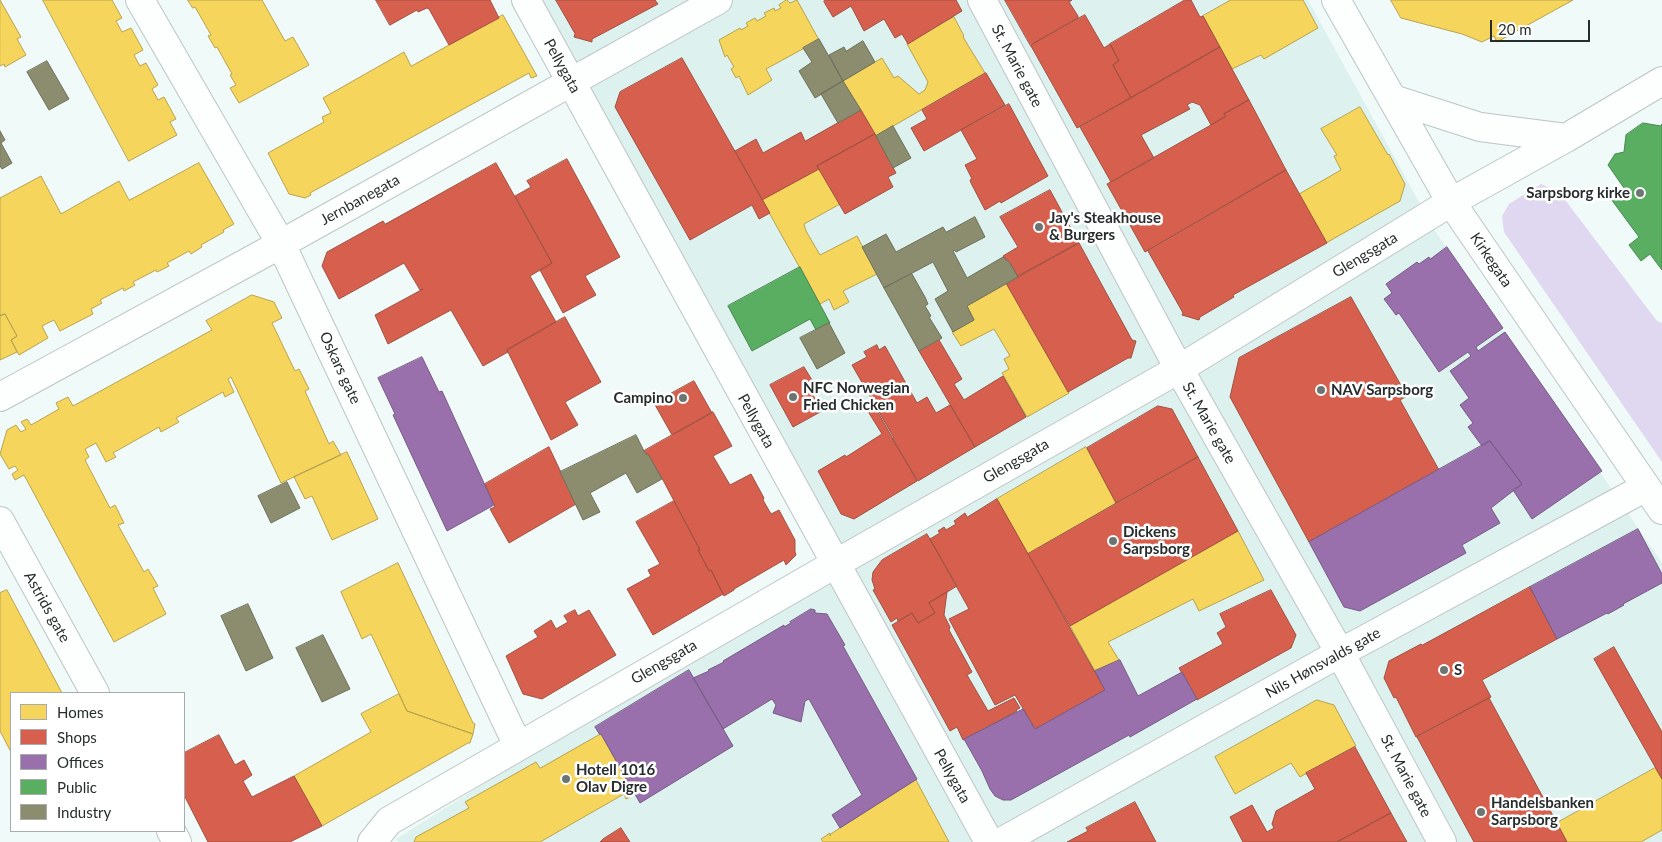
<!DOCTYPE html>
<html>
<head>
<meta charset="utf-8">
<style>
	body { margin:0 }
	#map { position:relative; width:1662px; height:842px; overflow:hidden; background:#f0faf8; font-family:Lato,sans-serif }
	canvas { display:block }
	.legend { position:absolute; left:10px; top:692px; width:175px; height:140px; box-sizing:border-box; background:#fff; border:1px solid #a8abab; margin:0; padding:6px 9px; list-style:none; font-size:15px; color:#262d2c }
	.legend li { display:flex; align-items:center; gap:10px; height:25px }
	.legend b { width:25px; border:1px solid #a8abab }
	.scale { position:absolute; left:1490px; top:20px; width:100px; height:22px; box-sizing:border-box; border:2px solid #262d2c; border-top:0; padding-left:6px; font-size:15px; line-height:18px; white-space:nowrap; color:#262d2c; -webkit-text-stroke:4px #fff; paint-order:stroke }
</style>
</head>
<body>
<div id="map">
<canvas width="1662" height="842"></canvas>
<ul class="legend">
<li><b style="height:14px;background:#f6d55c"></b>Homes</li>
<li><b style="height:14px;background:#d6604d"></b>Shops</li>
<li><b style="height:14px;background:#9970ab"></b>Offices</li>
<li><b style="height:14px;background:#5aae61"></b>Public</li>
<li><b style="height:14px;background:#8c8c6e"></b>Industry</li>
</ul>
<div class="scale">20 m</div>
</div>
<script>
const c = document.querySelector('canvas').getContext('2d');
c.lineJoin = 'round';
function fillPath(path, color) { c.fillStyle = color; c.fill(path, 'evenodd'); }
function stroke(path, color, width, dash) { c.strokeStyle = color; c.lineWidth = width; c.lineCap = dash ? 'butt' : 'round'; c.setLineDash(dash || []); c.stroke(path); }
function drawText(font, color, halo, rows, align = 'center') {
  c.font = font + ' Lato,sans-serif'; c.lineWidth = 5; c.setLineDash([]); c.textBaseline = 'middle'; c.strokeStyle = halo; c.fillStyle = color; for (const [text, x, y, turn = 0] of rows) {
    c.save(); c.translate(x, y); c.rotate((+turn || 0) * Math.PI / 180); c.textAlign = isNaN(turn) ? turn : align; if (halo) c.strokeText(text, 0, 0); c.fillText(text, 0, 0); c.restore();
  }
}
fillPath(new Path2D(`
	M526,0H1308L1435,231L1662,563V842H398L396,839L834,564Z`), '#ddf1ee');
fillPath(new Path2D(`
	M1541,184L1559,192L1657,321L1662,323V462L1504,232L1502,216L1509,204Z`), '#e0d7f0');
const homes = new Path2D(`
	M0,0L21,37L17,39L26,55L5,67L4,64L0,66Z
	M43,0H112L122,18L116,21L122,32L131,28L143,50L134,55L140,66L146,63L158,85L152,89L158,100L164,97L176,119L170,122L177,135L129,161Z
	M188,0H262L285,41L293,37L309,65L239,103L230,88L236,85L230,75L232,74L217,47L215,48L208,36L211,35L195,7L193,8Z
	M787,0L790,3L797,0L819,40L766,69L772,80L748,95L739,76L736,78L731,69L734,67L727,55L725,57L719,40L740,28L741,30L748,26L746,23L755,18L757,21L766,16L764,13L774,8L775,11L781,8L779,5Z
	M1231,0H1303L1318,28L1264,59L1261,55L1232,69L1203,16Z
	M1391,0H1573L1497,42L1494,36L1482,42L1462,34L1401,18Z
	M503,15L537,76L531,78L529,73L310,193L311,195L305,198L289,194L268,153L324,122L322,117L331,113L323,98L404,52L411,66Z
	M954,17L964,36L963,37L985,73L876,136L843,81L882,58L894,78L898,76L919,94L925,90L928,82L907,44Z
	M1360,107L1388,155L1389,154L1405,184L1400,201L1326,243L1299,194L1341,170L1334,156L1337,155L1321,129Z
	M199,163L234,224L223,230L224,232L201,245L202,247L191,254L189,251L167,263L169,266L157,272L156,270L133,282L135,285L124,291L123,288L100,300L102,303L91,309L93,314L60,331L54,320L42,326L48,338L19,355L11,340L17,336L5,314L0,316V198L41,176L61,214L119,181L129,200Z
	M819,169L840,204L804,224L806,231L820,255L857,236L877,274L843,291L849,302L834,310L829,299L820,304L762,200Z
	M1006,283L1069,393L1027,417L1002,373L1009,369L1004,359L1010,356L994,329L961,346L952,332L974,320L967,306Z
	M252,295L274,302L282,318L272,323L295,371L299,369L309,389L305,391L329,444L333,441L341,455L281,483L231,377L228,379L234,392L225,397L223,392L176,418L179,422L161,432L159,427L113,453L116,457L106,462L96,443L85,449L89,457L85,460L110,508L115,505L124,523L118,525L144,572L148,569L158,586L153,588L166,614L114,642L24,475L15,480L12,474L18,470L15,466L9,469L0,454L7,430L16,425L21,432L26,429L21,422L27,419L31,425L59,409L56,403L68,397L73,406L212,330L206,321Z
	M5,314L17,336L11,340L17,352L0,360V316Z
	M1086,447L1116,503L1028,554L997,499Z
	M347,452L378,519L332,540L312,496L305,499L294,477Z
	M1238,531L1264,580L1199,611L1193,599L1108,642L1119,660L1095,671L1070,626Z
	M398,563L473,723L475,724L473,734L407,711L371,634L362,639L341,592Z
	M7,590L62,693H11V752L0,731V593Z
	M399,694L407,711L473,734L470,743H468L322,826L294,776L371,732L361,714Z
	M1317,700L1334,705L1356,746L1300,777L1291,763L1235,794L1215,757Z
	M601,734L632,790H631L634,795L626,799L624,794L540,842H414L416,837L469,808L465,802L536,762L540,768Z
	M1655,768L1662,779V830L1641,842H1567L1557,823Z
	M916,780L949,842H823L821,839L830,833V836L831,834Z`);
fillPath(homes, '#f6d55c');
stroke(homes, '#b8a34e', 1);
const shops = new Path2D(`
	M376,0H490L499,18L449,45L429,9L427,8L418,12L417,10L390,25Z
	M556,0H655L658,4L592,39V42L574,37L575,34Z
	M825,0H956L962,11L908,44L902,34L895,38L884,19L864,31L851,6L833,17L824,2Z
	M1005,0H1072L1069,2L1078,16V18L1034,43L1031,46Z
	M1185,0H1191L1200,17L1203,16L1220,47L1131,98L1113,65L1119,61L1110,44Z
	M1085,15L1104,48L1110,44L1119,61L1113,65L1131,98L1077,128L1031,46L1034,43Z
	M1220,47L1249,100L1224,114L1226,116L1211,125L1200,105L1192,102L1187,105L1190,109L1141,135L1154,158L1111,182L1080,127Z
	M682,58L770,213L759,219L752,205L690,240L615,107L620,92Z
	M986,73L1005,105L924,151L911,128L927,119L922,110Z
	M1249,100L1286,170L1145,252L1107,184L1211,125L1226,116L1224,114Z
	M1009,104L1048,176L1001,203L1000,201L985,210L971,183L970,180L972,179L965,165L977,159L961,130Z
	M861,110L875,134L817,166L819,169L762,200L735,151L756,139L763,153L801,132L805,141Z
	M875,134L896,173L888,177L893,187L845,214L817,166Z
	M567,159L620,257L585,276L596,295L563,313L540,270L552,263L515,196L531,187L527,181Z
	M496,163L552,263L530,276L556,322L507,350L508,352L483,366L451,310L388,344L375,315L423,289L420,290L404,263L339,299L322,266L327,252L383,221L385,224Z
	M1286,170L1327,243L1233,295L1234,297L1200,317L1199,320L1182,315L1183,313L1148,251Z
	M1050,190L1079,243L1018,277L1010,263L1003,256L1018,247L1000,217Z
	M1079,243L1132,340L1136,341L1131,358H1128L1068,392L1006,283Z
	M1351,297L1407,396L1400,400L1439,470L1309,542L1230,397L1239,358Z
	M565,317L601,382L565,402L578,425L551,440L507,350Z
	M939,340L962,379L954,384L964,400L1003,376L1026,417L975,447L919,351Z
	M877,345L879,350L885,346L917,403L927,397L936,413L950,405L975,447L918,481L892,439L894,438L852,365L867,357L864,352Z
	M804,367L812,380L806,383L822,411L793,427L770,385Z
	M694,381L712,413L672,435L654,403Z
	M1158,406L1172,409L1198,457L1116,503L1087,448Z
	M876,409L917,481L854,519L841,514L818,471L845,455L846,457L882,434L869,413Z
	M713,412L732,446L713,456L730,485L751,474L764,498L763,500L771,514L779,510L795,540V552L796,555L786,565L784,560L734,589V590L724,596L711,570L709,571L698,550H700L663,480L648,454L647,455L644,451Z
	M549,447L576,504L509,543L490,509L495,507L485,484Z
	M1198,457L1238,531L1070,626L1028,554Z
	M997,499L1105,690L1035,729L1015,695L995,705L949,619L969,609L930,539L940,533L938,531L944,527L946,530L956,524L954,521L965,513L967,517Z
	M674,501L700,550H698L709,571L711,570L723,594L653,635L627,589L651,576L648,570L660,564L636,522Z
	M927,534L957,586L929,603L935,613L918,623L912,613L898,621L897,618L891,622L873,590L875,589L872,580L873,572L882,560Z
	M1530,587L1557,639L1482,680L1491,697L1416,737L1396,697L1394,698L1384,678L1389,661L1421,644L1422,645Z
	M1271,590L1296,635L1291,648L1197,700L1179,668L1223,644L1217,633L1226,627L1220,614Z
	M947,592L944,615L950,627L949,630L972,672L967,675L988,711L1014,698L1020,708L1016,710L1017,711L963,740L957,727L950,731L892,625L912,613L918,623L935,613L929,603Z
	M575,610L578,616L589,610L616,655L542,699L523,694L506,656L538,637L534,631L551,620L556,629L568,622L564,616Z
	M1614,647L1662,732V779L1594,659Z
	M1489,698L1557,823L1567,842H1474L1417,737Z
	M219,735L235,765L244,760L252,775L243,781L252,797L294,776L322,826L290,842H208L184,795V753Z
	M1355,747L1391,813L1337,842H1243L1230,817L1252,805L1267,832L1274,828L1272,824L1276,811L1315,789L1306,773Z
	M1135,802L1156,842H1067L1088,831L1086,828Z
	M1391,813L1407,842H1337Z
	M621,828L630,842H600L603,839Z`);
fillPath(shops, '#d6604d');
stroke(shops, '#a15143', 1);
const offices = new Path2D(`
	M1447,247L1503,328L1476,347L1478,351L1505,332L1602,471L1532,519L1513,490L1522,484L1490,441L1482,446L1468,427L1473,423L1460,405L1469,398L1450,371L1471,356L1468,352L1439,372L1399,313L1396,315L1384,299L1392,293L1386,284L1417,262L1419,264L1429,257L1430,259Z
	M422,357L439,392L442,391L494,505L447,531L393,415L395,414L378,378Z
	M1490,441L1522,484L1491,508L1500,523L1462,545L1466,553L1360,611L1344,607L1309,542Z
	M1638,529L1662,574V583L1623,604L1624,605L1608,614L1607,613L1557,639L1530,587Z
	M811,609L815,610V613L827,614L845,645L843,646L917,779L840,828L832,815L862,795L809,699L805,701L801,722L773,713L776,705L772,699L723,729L693,678L709,671L708,670L724,662L723,661L784,625V627L791,623L790,622Z
	M1120,660L1138,696L1182,672L1197,699L1130,737L1129,735L1011,800H1003L995,796L990,789L982,771L964,739L1023,709L1035,729L1105,690L1095,671Z
	M689,670L733,746L640,803L601,734L600,735L595,727Z`);
fillPath(offices, '#9970ab');
stroke(offices, '#765c85', 1);
const public = new Path2D(`
	M1643,123L1661,126L1662,124V270L1650,254L1641,261L1629,245L1639,237L1611,199L1624,188L1608,165L1615,154L1624,152L1626,135Z
	M800,267L830,323L816,330L810,319L752,351L728,306Z`);
fillPath(public, '#5aae61');
stroke(public, '#4a8751', 1);
const industry = new Path2D(`
	M819,39L843,81L815,98L799,71L812,62L803,48Z
	M863,41L875,62L843,81L829,55L844,47L846,51Z
	M47,61L69,99L49,110L27,72Z
	M843,81L861,110L838,123L821,94Z
	M893,126L911,158L893,168L876,136Z
	M0,131L5,140L1,143L12,163L2,169L0,166Z
	M975,217L985,237L956,252L955,250L953,251L967,278L1003,257L1010,263L1018,277L967,306L974,320L953,332L935,299L948,291L933,262L884,288L862,247L886,234L896,252L943,227L946,232Z
	M912,274L925,297L928,304L925,306L931,316L929,317L942,338L919,351L884,288Z
	M829,323L845,353L817,369L800,338Z
	M636,435L644,451L647,455L648,454L662,479L637,493L626,473L590,493L600,512L583,520L560,472Z
	M287,482L300,508L271,523L258,496Z
	M248,604L273,658L246,671L221,616Z
	M323,635L350,689L322,702L296,648Z`);
fillPath(industry, '#8c8c6e');
stroke(industry, '#6d705a', 1);
const minor = new Path2D(`
	M140,0L281,244L518,746
	M526,0L989,842
	M982,0L1179,369L1340,653L1442,842
	M1336,0L1451,202L1662,510
	M1393,99L1480,127L1566,138
	M0,397L281,244L718,0
	M0,521L95,693
	M171,831L177,842
	M372,842L389,821L835,564L1179,369L1451,202L1566,138L1662,81
	M1001,842L1340,653L1646,487`);
stroke(minor, '#bdc5c4', 30);
stroke(minor, '#fdfefe', 28);
for (const [x, y, r, color] of [
	[1640,193,5,"#6d7573"],
	[1039,227,5,"#6d7573"],
	[1321,390,5,"#6d7573"],
	[793,397,5,"#6d7573"],
	[683,398,5,"#6d7573"],
	[1113,541,5,"#6d7573"],
	[1444,670,5,"#6d7573"],
	[566,779,5,"#6d7573"],
	[1481,812,5,"#6d7573"]
]) { const dot = new Path2D(); dot.arc(x, y, r, 0, 2 * Math.PI); c.fillStyle = color; c.fill(dot); stroke(dot, '#fff', 2); }
drawText('15px', '#262d2c', '#fff', [
	["Pellygata",562,66,61],
	["St. Marie gate",1017,66,62],
	["Jernbanegata",360,200,-29],
	["Glengsgata",1365,255,-31],
	["Kirkegata",1491,260,56],
	["Oskars gate",340,368,65],
	["Pellygata",756,421,61],
	["St. Marie gate",1209,423,60],
	["Glengsgata",1016,461,-30],
	["Astrids gate",47,607,61],
	["Glengsgata",664,662,-30],
	["Nils Hønsvalds gate",1323,663,-29],
	["Pellygata",952,776,61],
	["St. Marie gate",1406,776,62]
]);
drawText('bold 15px', '#262d2c', '#fff', [
	["Sarpsborg kirke",1630,193,"right"],
	["Jay's Steakhouse",1049,218],
	["& Burgers",1049,235],
	["NFC Norwegian",803,388],
	["Fried Chicken",803,405],
	["NAV Sarpsborg",1331,390],
	["Campino",673,398,"right"],
	["Dickens",1123,532],
	["Sarpsborg",1123,549],
	["S",1454,670],
	["Hotell 1016",576,770],
	["Olav Digre",576,787],
	["Handelsbanken",1491,803],
	["Sarpsborg",1491,820]
], 'left');
</script>
</body>
</html>
